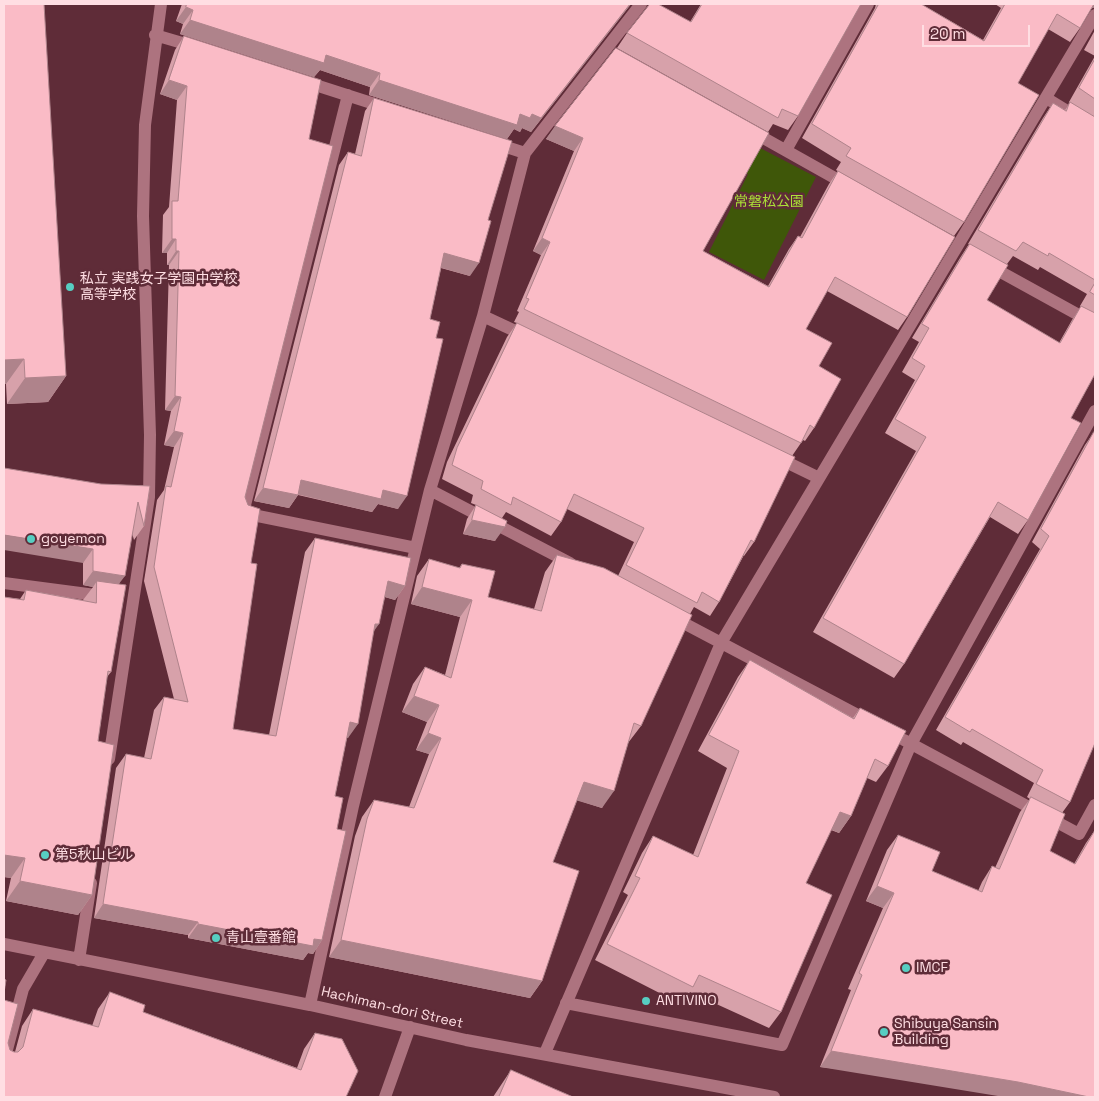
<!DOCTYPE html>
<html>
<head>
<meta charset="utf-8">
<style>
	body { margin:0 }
	#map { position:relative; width:1099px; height:1101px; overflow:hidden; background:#5f2c38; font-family:"Space Grotesk",sans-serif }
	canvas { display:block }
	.frame { position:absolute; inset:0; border:5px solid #ffdee3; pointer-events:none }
	.scale { position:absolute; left:922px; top:25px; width:108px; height:22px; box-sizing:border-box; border:2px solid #ffdee3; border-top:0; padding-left:6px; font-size:15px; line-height:18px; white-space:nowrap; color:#ffdee3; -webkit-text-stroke:4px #5f2c38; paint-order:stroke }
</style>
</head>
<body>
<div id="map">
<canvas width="1099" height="1101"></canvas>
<div class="frame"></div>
<div class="scale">20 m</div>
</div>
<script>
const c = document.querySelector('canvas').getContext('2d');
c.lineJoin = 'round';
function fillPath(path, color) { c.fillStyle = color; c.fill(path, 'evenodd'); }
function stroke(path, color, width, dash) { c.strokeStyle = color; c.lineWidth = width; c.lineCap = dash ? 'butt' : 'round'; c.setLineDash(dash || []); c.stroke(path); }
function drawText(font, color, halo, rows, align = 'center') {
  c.font = font + ' "Space Grotesk","Noto Sans JP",sans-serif'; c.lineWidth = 5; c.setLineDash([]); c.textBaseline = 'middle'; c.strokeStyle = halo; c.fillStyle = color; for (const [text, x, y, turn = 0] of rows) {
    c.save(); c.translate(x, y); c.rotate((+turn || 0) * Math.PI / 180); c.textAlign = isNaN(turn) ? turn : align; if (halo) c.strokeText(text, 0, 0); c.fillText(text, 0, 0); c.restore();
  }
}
fillPath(new Path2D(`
	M737,136L816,177L764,280L709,252L748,174L724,162Z`), '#3f5709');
stroke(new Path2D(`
	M155,35L196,47
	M303,81L387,108
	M348,95L243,513L416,548
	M1046,98L1095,128
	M751,131L849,186
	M494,143L525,153
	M786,150L868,4
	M988,265L1095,324
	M483,316L528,337
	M778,458L819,478
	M430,490L570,563
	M4,583L103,596
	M674,618L871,722
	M904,740L1079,834L1095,805
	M109,759L149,497L150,435L143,216L145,125L161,4
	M4,944L310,1005L466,1040L774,1097
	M79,960L91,883
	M566,1003L782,1045L911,744L1095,411
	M310,1005L353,806L430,490L483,316L525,153L641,4
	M545,1053L721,643L1095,15
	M4,1061L23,989L44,953
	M385,1097L410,1027`), '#ad737f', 12);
fillPath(new Path2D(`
	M4,4L66,376L48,402L7,404L6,384H4Z
	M182,4H631L531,132L522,128L520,132L514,129L507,139L369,95L370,87L320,70L314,77L180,34L183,24L176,21Z
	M701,4H861L798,116L788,130L773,124L768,132L617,48L627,33L690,22Z
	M876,4H921L983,40L1001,8L995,4H1095V7L1090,9L1080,28L1070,42L1048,29L1018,83L964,222L954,236L836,170L841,162L802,138L875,8Z
	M1095,30V374L1071,418L1028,520L1018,534L990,517L904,664L894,678L813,632L916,451L885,433L915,380L902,372L919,342L912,338L960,258L969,244H968L1043,118L1053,103L1065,110L1070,103L1069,102L1095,56L1084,50ZM1013,256L1038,270L1040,267L1087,294L1080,306L1081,307L1072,320L1059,343L987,300L1007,264Z
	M184,36L309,139L245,497L251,563L233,729L269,735L305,552L315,538L405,586L395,600L385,597L374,631L348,738L347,737L335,796L337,829L322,940L313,954L308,953L303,960L188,938V935L94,918L116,768L126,754L144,758L154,710L164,697L174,699L144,581L157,500L164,490L174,447L164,445L171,411L165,410L169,265H167V253H162L163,215L169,207L177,100L160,94L175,50Z
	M616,48L703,251L768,286L789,249L798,236L800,237L829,184L838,171L907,317L898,330L827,291L806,329L819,366L814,428L805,441L803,440L792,456L754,542L744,556V555L719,602L710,616L694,607L690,614L641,726L628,743L602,808L577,800L553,862L542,981L530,998L329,957L355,836L362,817L374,800L409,807L429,754L416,750L427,722L402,712L413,684L425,667L445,675L460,617L411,604L417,576L429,559L459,568L462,564L488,597L534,609L545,572L557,555L618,576L634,542L567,509L561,522L551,536L506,512L502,518L495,541L463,534L467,519L476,505L471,503L473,495L442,479L447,462L507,337L517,323L514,322L519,312L517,311L541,255L533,251L574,151L546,139Z
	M374,98L470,276L441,268L430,319L398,509L378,504L372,512L298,495L289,508L254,501L339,165L348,152L355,154L365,111Z
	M1094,432L1070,802L1062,813L1050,851L1074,864L1086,843L1095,830V1097L820,1067L851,990L848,989L883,908L866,901L887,850L898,835L932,871L978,891L982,882L992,866L995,868L1020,812L1030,799L1027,797L1034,783L963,742L961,745L936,730L1040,549L1032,542L1085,445Z
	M101,484L150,486L144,526L134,540L132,533L119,584L111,672L107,677L98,741L92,895L78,915L6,901L11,878L4,877V597L20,599L26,590L83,600L93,587L83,585V563Z
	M750,660L853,718L860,708L888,766L876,782L867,778L851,816L839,833L831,830L806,883L781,1012L769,1028L690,992L681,1004L595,960L628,895L623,892L642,853L653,836L693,855L727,768L698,751L738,677Z
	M110,992L143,1012L297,1068L304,1049L315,1033L346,1097H4L8,1043L10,1050L15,1052L22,1026L33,1009L92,1026L98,1009Z
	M511,1070L573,1097H493Z`), '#d7a1aa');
fillPath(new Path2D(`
	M630,4H631L531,132L522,128L520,132L514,129L507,139L369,95L379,80L520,114H532Z
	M1093,4H1095V7L1088,10Z
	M186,7L193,10L183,24L176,21Z
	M190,20L326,55L380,73L370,87L320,70L314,77L180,34Z
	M169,80L187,86L177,100L160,94Z
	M555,126L583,138L574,151L546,139Z
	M542,238L550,242L541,255L533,251Z
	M172,239H176L167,253H162Z
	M176,251H179L169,265H167Z
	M444,253L479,263L470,276L435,266Z
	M24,359L6,384H4V360Z
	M66,376L48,402L7,404L25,378Z
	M175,396L181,397L171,411L165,410Z
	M174,431L183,433L174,447L164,445Z
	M301,480L383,490L407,496L398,509L378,504L372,512L292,493Z
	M263,488L298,495L289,508L254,501Z
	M472,520L505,527L495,541L463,534Z
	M4,535L93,549L83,563L4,550Z
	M93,571L125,576L115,589L97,581L93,587L83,585Z
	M388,581L405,586L395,600L378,595Z
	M422,587L472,600L460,617L411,604Z
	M375,624H379L369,638Z
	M414,696L439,705L427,722L402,712Z
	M350,722L358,724L348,738L341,736Z
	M428,733L441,738L429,754L416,750Z
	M584,782L614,791L602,808L572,799Z
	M840,812L851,816L839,833L828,828Z
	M4,855L25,858L11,878L4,877Z
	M20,881L92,895L78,915L6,901Z
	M877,886L894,893L883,908L866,901Z
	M103,904L198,922L188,935L94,918Z
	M198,924L314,939L322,940L313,954L308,953L303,960L188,938Z
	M341,940L542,981L530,998L329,957Z
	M831,1051L1018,1082L1089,1097H1004L820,1067Z`), '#af838b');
const building = new Path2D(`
	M4,4H44L66,376L25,378L24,359L4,360Z
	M187,4H630L541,118L532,114L530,118L520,114L517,125L379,80L380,73L326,55L324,63L190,20L193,10L186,7Z
	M650,4H658L691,22L702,4H861L798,116L782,109L778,118L627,33Z
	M879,4H921L984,41L1005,4H1094L1080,28L1057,14L1018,83L1039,95L964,222L846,156L851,148L812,124Z
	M184,36L321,80L309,139L333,146L245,497L248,505L260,509L251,563L257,564L233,729L276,736L315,538L411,558L405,586L388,581L379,624H375L358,724L350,722L335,796L343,798L337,829L346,831L322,940L314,939L313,946L198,924V922L103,904L126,754L151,759L164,697L188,702L154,567L166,486L171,487L183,433L174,431L181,397L175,396L179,251H176V239H172V201H178L187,86L169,80Z
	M616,48L769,133L703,251L769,287L798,236L802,238L838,171L955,237L907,317L835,277L806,329L832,343L819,366L841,379L814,428L810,425L801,443L524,309L529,299L526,298L550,242L542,238L583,138L555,126Z
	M1095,59V99L1079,88Z
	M374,98L512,141L488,220L491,221L479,263L444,253L430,319L440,322L436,338L443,339L407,496L383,490L381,499L301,480L298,495L263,488L348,152L361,156Z
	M1070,102L1095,117V280L1049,253L1048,256L1023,242L1016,251L978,230L1053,103L1066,111Z
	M970,244L1008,265L987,300L1060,343L1081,306L1095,313V374L1071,418L1081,423L1028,520L998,502L904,664L823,618L926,437L895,419L925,366L912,358L929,328L922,324Z
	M1095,283V295L1090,292Z
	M517,323L795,457L754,542L751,540L719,602L702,592L697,603L626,565L644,528L574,494L561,522L513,497L511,505L481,489L483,481L452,465L457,448Z
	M1094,432L1095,433V743L1070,802L1036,784L1043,770L972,729L970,732L945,717L1049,536L1041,529Z
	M4,468L101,484L150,486L144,526L138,502L125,576L93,571V549L4,535Z
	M476,505L507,521L505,527L472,520Z
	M557,555L604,568L692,615L641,726L634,723L614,791L584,782L553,862L579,871L542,981L341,940L367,819L374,800L414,808L441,738L428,733L439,705L414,696L425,667L451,678L472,600L422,587L429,559L460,568L462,564L495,571L488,597L541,611Z
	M97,581L126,585L111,672L108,671L98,741L114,745L92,895L20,881L25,858L4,855V597L24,600L26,590L96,603Z
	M750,660L854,719L860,708L906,731L888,766L875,759L851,816L840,812L806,883L832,895L781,1012L699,975L693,987L607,944L640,878L635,876L653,836L698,857L739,751L709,735Z
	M1031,797L1065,814L1050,851L1075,864L1095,830V1097H1089L1018,1082L831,1051L862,975L859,973L894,893L877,886L898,835L940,852L932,871L982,892L992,866L999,869Z
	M4,979L6,980L4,993Z
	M110,992L145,1005L143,1012L301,1070L315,1033L342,1039L358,1071L346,1097H4V1000L18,1004L8,1043L10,1050L14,1052H18L23,1047L33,1009L98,1027Z
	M511,1070L573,1097H499Z`);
fillPath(building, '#fabbc6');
stroke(building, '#af838b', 1);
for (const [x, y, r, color] of [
	[70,287,5,"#57cec2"],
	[31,539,5,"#57cec2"],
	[45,855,5,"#57cec2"],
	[216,938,5,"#57cec2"],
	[906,968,5,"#57cec2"],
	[646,1001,5,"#57cec2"],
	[884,1032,5,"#57cec2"]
]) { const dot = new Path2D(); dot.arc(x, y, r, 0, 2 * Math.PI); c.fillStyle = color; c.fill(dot); stroke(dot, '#5f2c38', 2); }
drawText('14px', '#abe237', '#5f2c38', [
	["常磐松公園",769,202]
]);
drawText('14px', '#ffdee3', '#5f2c38', [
	["私立 実践女子学園中学校",80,279],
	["高等学校",80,295],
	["goyemon",41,539],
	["第5秋山ビル",55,855],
	["青山壹番館",226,938],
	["IMCF",916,968],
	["ANTIVINO",656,1001],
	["Shibuya Sansin",894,1024],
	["Building",894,1040]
], 'left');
drawText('14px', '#ffdee3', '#5f2c38', [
	["Hachiman-dori Street",392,1008,13]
]);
</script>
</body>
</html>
